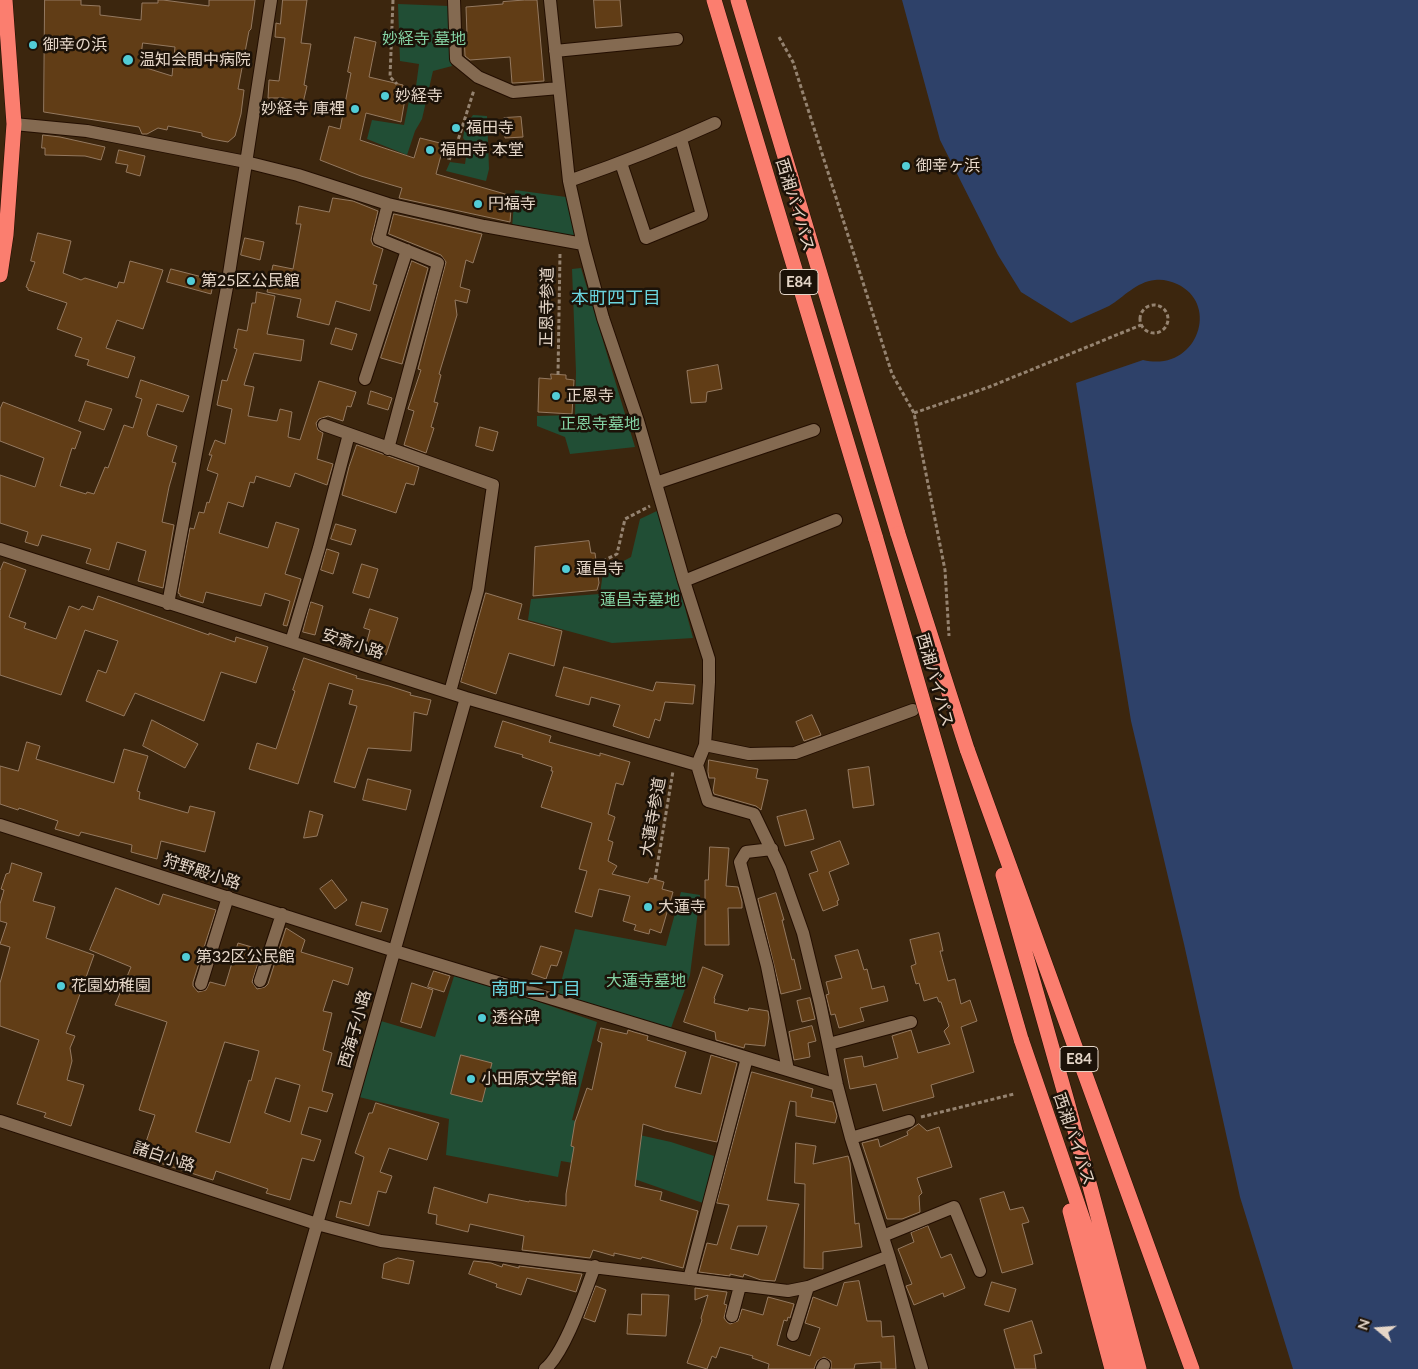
<!DOCTYPE html>
<html>
<head>
<meta charset="utf-8">
<style>
	body { margin:0 }
	#map { position:relative; width:1418px; height:1369px; overflow:hidden; background:#3c260e; font-family:Lato,sans-serif }
	canvas { display:block }
	.north { position:absolute; left:1353px; top:1304px; width:50px; height:50px; -webkit-text-stroke:4px #1c1208; paint-order:stroke; rotate:288deg; font-size:14px; font-weight:700; line-height:20px; text-align:center; color:#e5d6c8 }
	.north::after { content:''; display:block; margin:auto; width:18px; height:22px; background:#e5d6c8; clip-path:polygon(50% 0,100% 100%,50% 72%,0 100%) }
</style>
</head>
<body>
<div id="map">
<canvas width="1418" height="1369"></canvas>
<div class="north">N</div>
</div>
<script>
const c = document.querySelector('canvas').getContext('2d');
c.lineJoin = 'round';
function fillPath(path, color) { c.fillStyle = color; c.fill(path, 'evenodd'); }
function stroke(path, color, width, dash) { c.strokeStyle = color; c.lineWidth = width; c.lineCap = dash ? 'butt' : 'round'; c.setLineDash(dash || []); c.stroke(path); }
function drawText(font, color, halo, rows, align = 'center') {
  c.font = font + ' Lato,"Noto Sans JP",sans-serif'; c.lineWidth = 5; c.setLineDash([]); c.textBaseline = 'middle'; c.strokeStyle = halo; c.fillStyle = color; for (const [text, x, y, turn = 0] of rows) {
    c.save(); c.translate(x, y); c.rotate((+turn || 0) * Math.PI / 180); c.textAlign = isNaN(turn) ? turn : align; if (halo) c.strokeText(text, 0, 0); c.fillText(text, 0, 0); c.restore();
  }
}
fillPath(new Path2D(`
	M398,4L449,6V58L452,66L433,71L422,119L415,131L407,155L367,139L372,120L404,125L410,96L415,94L419,64L400,61Z
	M473,115L487,116L489,169L486,181L446,171L450,162L465,164L468,144L463,138L465,126Z
	M515,190L566,197L576,240L512,228Z
	M581,268L635,447L570,454L565,437L537,426V416L575,415L576,372L572,269Z
	M659,510L693,638L612,643L528,620L531,599L600,594L603,572L631,557L640,519Z
	M681,892L700,895L690,975L671,1028L558,994L575,929L666,946Z
	M455,973L597,1022L572,1120L671,1142L714,1156L703,1203L603,1168L561,1161L558,1177L446,1155L449,1119L359,1097L381,1021L435,1037Z`), '#214e35');
fillPath(new Path2D(`
	M902,0H1418V1369H1293L1240,1197L1184,944L1131,721L1076,383L1143,360C1197,373 1221,304 1177,284C1170,281 1163,279 1155,280C1136,282 1124,297 1109,306C1097,312 1083,317 1071,323L1021,292L998,255L940,140Z`), '#2e4169');
const building = new Path2D(`
	M45,0H81V5L100,6V15L141,20L142,3H158V0H163L209,6V0H255L251,29L249,31L238,89L244,90L241,114L235,136L228,142L211,139L202,136V133L168,126L167,130L158,128L147,134H142L139,127L44,112ZM143,43L175,47L172,76L140,66Z
	M283,0H307L301,43L311,44L304,85L307,86L303,103L283,98H268L269,80L279,81L285,38L275,37L276,23L280,24Z
	M525,0H537L544,81L514,83H512L510,57L470,60L465,56L464,34H467L466,7L503,4V2Z
	M594,0H620L622,26L596,28Z
	M355,37L376,42L369,77L403,85L402,90L406,93L401,122L366,113L360,140L414,158L420,138L444,144L436,174L512,196L510,222L399,198L402,188L361,176L320,160L329,126L340,129L351,73L348,72Z
	M521,117L523,137L505,138L504,118Z
	M43,135L60,137L105,147L101,160L85,156L45,155V148H42Z
	M119,150L145,156L140,176L126,172L128,165L116,163Z
	M333,198L353,201L378,211L371,240L373,245L383,249L373,284L377,285L370,311L336,301L329,325L297,317L301,299L267,292L273,265L293,269L301,224H296L299,206L329,212Z
	M394,214L482,234L473,263L466,260L460,287L470,290L467,303L455,300L457,315L439,374L441,375L434,402L438,403L431,427L434,428L426,453L404,445L414,411L408,409L421,370L418,369L446,262L441,255L389,234Z
	M38,233L71,241L63,273L81,280L85,278L117,288L119,282L124,283L130,261L163,270L143,329L117,320L106,348L135,357L128,378L87,365L89,360L75,356L82,338L57,329L67,303L28,290V288L26,287L35,262L31,261Z
	M245,238L264,242L260,260L241,255Z
	M412,261L428,268L402,364L381,358Z
	M171,269L214,280L211,294L167,282Z
	M257,292L275,296L267,334L304,340L301,361L254,353L244,385L254,387L248,416L277,421L280,409L292,412L288,437L300,440L319,381L356,392L351,407L347,406L343,421L328,416L319,419L316,423L318,430L323,433L317,459L333,464L327,485L295,473L290,487L256,476L254,483L250,482L243,507L228,502L219,533L268,548L276,522L299,529L285,574L301,579L287,626L283,625L290,601L265,593L261,606L206,592L203,603L180,596V594L178,593L190,528L194,529L199,512L204,513L207,502L209,503L218,474L207,470L212,455H209L215,440L225,444L232,409L217,405L222,380L227,381L237,349L234,348L238,329L247,331L252,303H255Z
	M336,328L357,334L352,350L331,344Z
	M718,365L722,389L707,392L706,402L691,403L687,371Z
	M551,374L566,375V379L574,380L572,414L538,412L539,378L551,379Z
	M141,380L189,396L183,412L157,404L147,433L148,436L177,446L172,462L176,463L169,487L162,522L174,525L163,588L138,581L146,551L117,542L109,570L86,563L91,549L42,535L38,546L25,542L28,532L0,523V475L35,487L44,458L0,441V409L3,402L81,432L75,449L72,448L60,486L86,494L87,492L94,494L105,467L108,468L124,425L133,428L142,399L136,397Z
	M371,391L392,398L388,410L368,404Z
	M86,401L112,409L104,430L79,421Z
	M480,427L498,432L493,451L476,446Z
	M357,445L419,467L414,485L406,483L396,513L342,495L349,467Z
	M336,524L356,530L351,545L331,539Z
	M589,541L591,553H595L599,583L597,590L533,596L535,547Z
	M327,549L339,553L333,574L321,570Z
	M4,562L26,570L9,617L26,623L24,628L56,639L69,606L79,610L82,606L93,610L98,596L209,635V633L235,642L236,637L268,647L256,683L221,672L204,721L135,693L124,716L86,701L98,670L106,673L118,641L85,630L61,695L0,675V571Z
	M362,564L378,569L369,598L353,593Z
	M486,593L522,604L518,619L562,631L554,666L509,653L496,694L461,682Z
	M311,602L323,606L315,635L303,632Z
	M370,609L398,618L386,655L365,648L370,630L364,628Z
	M304,658L357,676L356,678L389,686L411,693L410,695L431,700L427,715L414,712L411,751L368,748L355,788L334,782L357,706L349,704L353,690L329,683L298,784L249,769L257,743L276,749L295,691L293,690Z
	M564,667L653,691L656,682L695,685L693,704L665,702L660,721L655,719L649,738L613,726L620,705L591,697L589,705L556,696Z
	M812,715L821,735L804,741L796,722Z
	M152,720L198,744L185,768L143,746Z
	M503,721L551,736L549,742L600,756V753L630,762L623,785L616,783L608,814L615,817L608,840L613,842L608,861L617,866L612,874L648,883L650,878L664,882L662,889L673,892L661,933L650,929L649,934L634,930L636,925L623,921L630,896L599,889L592,917L575,912L587,871L579,869L592,823L541,807L553,771H551L552,767L522,757L523,755L495,747Z
	M27,742L40,746L36,759L114,783L124,749L148,756L137,791L140,792L139,799L188,813L190,806L215,812L205,852L161,841L157,859L131,852L132,845L81,832L79,836L55,829L58,821L19,808L18,810L0,804V766L18,771Z
	M709,760L758,769L756,778L768,780L761,810L756,806L714,794L713,791L715,778H709L708,772Z
	M869,767L874,805L853,808L848,770Z
	M368,779L411,790L406,810L363,800Z
	M806,810L814,839L785,846L777,817Z
	M310,811L323,815L317,836L304,838Z
	M840,841L849,864L829,872L839,900L837,901L838,905L823,911L809,874L818,871L811,852Z
	M710,847L729,848L726,886L738,887L742,902V908H728L729,945H705V880H708Z
	M12,863L42,873L33,901L55,907L46,938L94,955L66,1033L75,1036L70,1048L72,1061L67,1080L84,1085L71,1126L44,1117L46,1113L17,1104L39,1040L0,1026V983L10,947L0,944L7,923L0,921V904L4,890L1,889L6,874L9,873Z
	M332,880L347,900L335,909L320,889Z
	M116,888L159,905L163,894L216,910L193,982V986L198,992L206,990L210,982L225,986L238,943L262,950L252,982L257,989L265,987L268,984L286,928L305,940L301,952L353,968L348,985L333,980L323,1011L332,1013L323,1050L332,1053L322,1091L333,1094L327,1112L309,1107L301,1134L321,1140L314,1161L302,1158L290,1200L266,1193L268,1189L216,1171L213,1180L141,1157L155,1115L139,1110L167,1022L115,1005L131,967L90,950ZM225,1042L259,1051L251,1081L249,1080L230,1143L196,1132ZM276,1078L300,1085L290,1122L265,1113Z
	M776,893L784,920H782L792,960L794,959L801,989L781,994L758,899Z
	M362,902L388,909L381,932L356,925Z
	M939,933L943,951H940L948,981L955,979L961,1004L970,1000L977,1021L961,1027L974,1072L931,1085L934,1097L883,1111L876,1084L850,1089L844,1059L862,1056L864,1067L898,1058L892,1036L911,1030L918,1053L950,1044L944,1031L949,1026L941,1002H939L937,997L924,1001L919,983L916,984L911,966L916,964L910,940Z
	M541,946L562,952L557,966L551,965L546,979L532,974Z
	M858,950L864,970L867,969L872,989L884,986L888,1001L860,1008L864,1021L839,1028L835,1014L831,1015L826,995L829,994L826,982L842,978L835,956Z
	M703,967L723,975L714,998L715,999L714,1003L748,1011L749,1008L768,1011L769,1018L765,1046L745,1044L744,1048L716,1040L715,1032L684,1022Z
	M434,971L450,976L444,992L428,987Z
	M412,983L433,990L421,1028L401,1022Z
	M810,998L815,1019L802,1022L797,1001Z
	M812,1026L816,1041L808,1043L810,1057L794,1060L789,1032Z
	M601,1028L627,1034L628,1030L634,1032L648,1036L647,1040L686,1052L675,1087L701,1094L711,1055L737,1063L717,1142L665,1131L643,1124L635,1186L662,1192L660,1200L698,1211L683,1268L642,1257L641,1259L614,1253V1256L593,1250L590,1258L522,1250L524,1236L470,1224L468,1232L436,1224L437,1215L428,1213L434,1187L487,1203L489,1194L529,1202V1201L566,1206V1194L574,1147L571,1146L575,1122L587,1088L592,1090L602,1043L598,1041Z
	M461,1055L492,1063L482,1102L451,1094Z
	M752,1072L813,1089L811,1097L833,1102L837,1116L835,1123L796,1116V1102L790,1101L767,1200L799,1204L775,1281L761,1280L744,1274L743,1277L730,1274V1276L699,1272L707,1243L717,1245L729,1205L717,1203ZM738,1226H767L758,1255L731,1249Z
	M376,1103L439,1123L427,1160L389,1148L380,1172L392,1176L386,1193L378,1191L369,1226L336,1217L340,1201L351,1204L364,1157L355,1153L369,1113H372Z
	M919,1124L927,1131L939,1127L952,1167L917,1178L922,1193L919,1196L920,1212L902,1219H887L862,1143L878,1139L880,1147L908,1135L907,1132Z
	M796,1143L816,1146L813,1164L848,1156L850,1163L855,1224L859,1223L862,1247L823,1252V1269L804,1268L805,1184L795,1183Z
	M1004,1192L1010,1210L1023,1207L1029,1222L1022,1224L1033,1264L1002,1273L980,1199Z
	M928,1226L941,1258L951,1254L965,1288L944,1297L943,1293L914,1305L906,1286L912,1284L898,1249L914,1242L911,1233Z
	M398,1258L414,1261L409,1284L382,1278L384,1264Z
	M474,1261L491,1263L502,1267L503,1264L519,1268V1266L582,1274L576,1292L527,1278L521,1295L496,1287L497,1284L469,1274Z
	M859,1281L867,1321H881L882,1337L894,1336L896,1369H881V1362L855,1364L854,1369H831V1361L824,1357L817,1361L814,1369H768L769,1364L752,1358L753,1356L720,1347L716,1358L712,1356L707,1369L687,1363L702,1320L701,1318L708,1295L695,1300V1288L727,1292L724,1304L727,1305L724,1318L727,1322L730,1324L738,1321L742,1309L763,1315L768,1297L794,1304L790,1318L788,1317L787,1321L784,1320L777,1345L810,1356L820,1328L805,1323L813,1297L837,1306L844,1283Z
	M992,1282L1016,1289L1009,1312L985,1305Z
	M596,1286L606,1290L595,1322L584,1318Z
	M642,1294L669,1295L666,1336L627,1334L628,1314L641,1315Z
	M1032,1321L1042,1353L1034,1355L1036,1369H1015L1004,1330Z`);
fillPath(building, '#613d16');
stroke(building, '#947960', 1);
const minor = new Path2D(`
	M454,0L456,59L478,77L513,92L559,88
	M550,0L569,181L583,244L603,318L638,421L684,581L709,659V682L705,745L697,765L708,801L754,814L780,868L803,933L820,1003L837,1085L851,1138L889,1256L922,1369
	M555,51L677,39
	M14,124L87,131L246,162L298,175L388,204L484,226L583,244
	M621,163L646,238L702,215L681,139
	M569,181C618,164 667,145 715,123
	M365,379L407,250
	M324,425L493,485L478,590L450,692
	M388,449L438,263L379,239L388,204
	M656,483L814,430
	M0,549L466,698L697,765
	M684,581L836,520
	M168,604L227,287L271,0
	M291,642L319,548L349,434
	M705,745L749,754L795,753L913,710
	M0,825L395,951L837,1085
	M772,849L746,852L740,862L767,966L788,1070
	M260,981L282,914
	M201,984L228,897
	M829,1044L911,1022
	M0,1121L317,1224L381,1241L788,1291L808,1287L889,1256
	M851,1138L909,1121
	M883,1236L954,1207L980,1271
	M689,1279L747,1058
	M732,1316L740,1286
	M793,1335L808,1287
	M276,1369L466,698
	M545,1369C565,1353 585,1292 595,1266
	M822,1369L824,1365`);
const highway = new Path2D(`
	M714,0L876,539
	M738,0L898,534
	M0,275L6,235L14,124L5,0
	M967,749L1192,1369
	M1003,875L1067,1101L1139,1369
	M1021,1039L1094,1252L1126,1369
	M1070,1211L1112,1369`);
stroke(minor, '#230e00', 14);
stroke(highway, '#230e00', 16);
stroke(new Path2D(`
	M393,0L390,77L397,84
	M779,37L793,62L892,374L914,413L945,570L949,636
	M441,156L452,159L474,90
	M1140 319a14 14 0 1 1 28 0a14 14 0 1 1-28 0Z
	M558,375L560,253
	M914,413L989,387L1141,325
	M597,564L617,554L625,519L650,506
	M655,879L673,771
	M921,1117L1014,1094`), '#958370', 3, [4, 2.5]);
stroke(minor, '#846a51', 12);
stroke(highway, '#fb7e6f', 15);
const highwayBridge = new Path2D(`
	M898,534L967,749
	M876,539L1021,1039`);
stroke(highwayBridge, '#230e00', 16, []);
stroke(highwayBridge, '#fb7e6f', 15);
for (const [x, y, r, color] of [
	[33,45,5,"#52ccd6"],
	[128,60,6,"#52ccd6"],
	[385,96,5,"#52ccd6"],
	[355,109,5,"#52ccd6"],
	[456,128,5,"#52ccd6"],
	[430,150,5,"#52ccd6"],
	[906,166,5,"#52ccd6"],
	[478,204,5,"#52ccd6"],
	[191,281,5,"#52ccd6"],
	[556,396,5,"#52ccd6"],
	[566,569,5,"#52ccd6"],
	[648,907,5,"#52ccd6"],
	[186,957,5,"#52ccd6"],
	[61,986,5,"#52ccd6"],
	[482,1018,5,"#52ccd6"],
	[471,1079,5,"#52ccd6"]
]) { const dot = new Path2D(); dot.arc(x, y, r, 0, 2 * Math.PI); c.fillStyle = color; c.fill(dot); stroke(dot, '#1c1208', 2); }
for (const [x, y, w] of [
	[799,282,38],
	[1079,1059,38]
]) { const box = new Path2D(); box.roundRect(x - w / 2, y - 12.5, w, 25, 4); c.fillStyle = '#1c1208'; c.fill(box); stroke(box, '#e5d6c8', 1); }
drawText('bold 15px', '#e5d6c8', null, [
	["E84",799,282],
	["E84",1079,1059]
]);
drawText('16px', '#84d3a4', '#1c1208', [
	["妙経寺 墓地",424,39],
	["正恩寺墓地",600,424],
	["蓮昌寺墓地",640,600],
	["大蓮寺墓地",646,981]
]);
drawText('16px', '#e5d6c8', '#1c1208', [
	["御幸の浜",43,45],
	["温知会間中病院",139,60],
	["妙経寺",395,96],
	["妙経寺 庫裡",345,109,"right"],
	["福田寺",466,128],
	["福田寺 本堂",440,150],
	["御幸ヶ浜",916,166],
	["円福寺",488,204],
	["第25区公民館",201,281],
	["正恩寺",566,396],
	["蓮昌寺",576,569],
	["大蓮寺",658,907],
	["第32区公民館",196,957],
	["花園幼稚園",71,986],
	["透谷碑",492,1018],
	["小田原文学館",481,1079]
], 'left');
drawText('16px', '#e5d6c8', '#1c1208', [
	["西湘バイパス",795,205,73],
	["正恩寺参道",547,307,-89],
	["安斎小路",353,644,18],
	["西湘バイパス",935,680,74],
	["大蓮寺参道",653,817,-80],
	["狩野殿小路",202,872,18],
	["西海子小路",355,1029,-74],
	["西湘バイパス",1074,1139,71],
	["諸白小路",164,1157,18]
]);
drawText('18px', '#6ad5df', '#1c1208', [
	["本町四丁目",616,298],
	["南町二丁目",536,989]
]);
</script>
</body>
</html>
